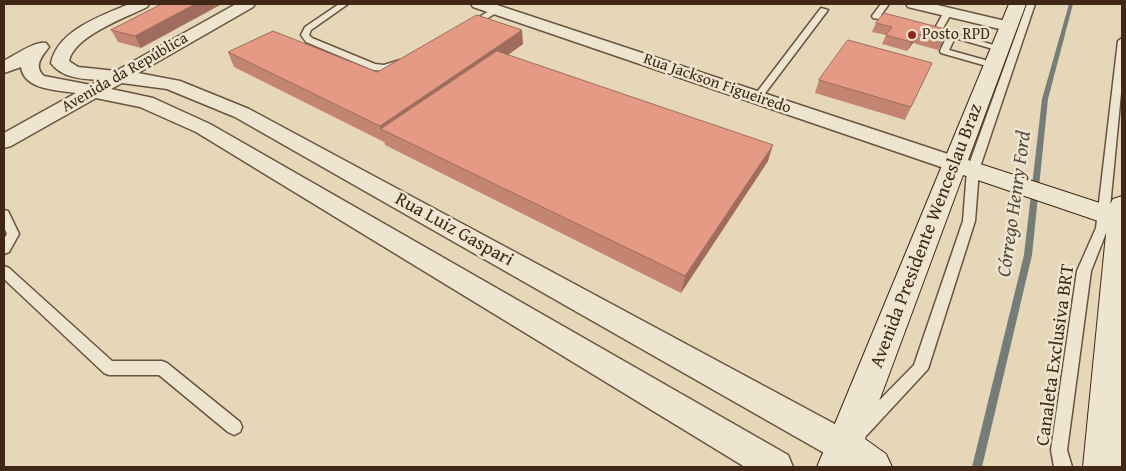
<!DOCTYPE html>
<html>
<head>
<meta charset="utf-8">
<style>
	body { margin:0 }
	#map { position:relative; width:1126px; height:471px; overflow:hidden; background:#e5d7b7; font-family:"Gentium Book Plus",serif }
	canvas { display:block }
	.frame { position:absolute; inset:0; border:5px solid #402716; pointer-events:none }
</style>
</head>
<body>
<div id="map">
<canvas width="1126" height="471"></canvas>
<div class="frame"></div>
</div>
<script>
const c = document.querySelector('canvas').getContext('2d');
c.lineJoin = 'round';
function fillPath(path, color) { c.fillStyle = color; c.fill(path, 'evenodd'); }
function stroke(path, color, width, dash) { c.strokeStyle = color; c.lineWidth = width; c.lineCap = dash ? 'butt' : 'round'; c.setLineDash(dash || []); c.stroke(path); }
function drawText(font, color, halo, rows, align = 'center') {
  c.font = font + ' "Gentium Book Plus",serif'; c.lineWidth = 5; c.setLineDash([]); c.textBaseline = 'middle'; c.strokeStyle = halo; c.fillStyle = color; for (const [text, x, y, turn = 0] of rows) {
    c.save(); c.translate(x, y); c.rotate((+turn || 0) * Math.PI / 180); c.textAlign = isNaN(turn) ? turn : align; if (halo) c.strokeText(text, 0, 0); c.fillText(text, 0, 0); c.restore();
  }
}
fillPath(new Path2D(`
	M1069,4H1073L1048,99L1032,255L982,467H972L1024,255L1042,99Z`), '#767d78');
const lane = new Path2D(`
	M339,4H348L311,30L309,35L312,38L375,64L384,65L400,60L404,63L403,65L385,71L373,70L306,42L301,35L305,27Z
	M881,4H889L881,15L899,19V23L873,18L872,16Z
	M1027,4H1035L979,170L975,221L928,369L867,435L861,438L855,435L853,430L855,425L914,365L963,221L967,170Z
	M494,8L501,10L473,27L466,25Z
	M821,8L828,10L760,100H754V96Z
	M945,10L952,12L942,30L1004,48L1000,51L955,38L949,50L996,63V67H990L941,53L940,51L947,36L928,30L935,28Z
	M1122,38V83L1108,228L1091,271L1067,450L1072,467H1054L1051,450L1077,271L1096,228L1118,41Z
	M4,210L8,211L19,234L9,252L4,254V239L7,234L4,227Z
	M4,266L9,268L112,361H162L167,363L240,422L242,427L240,432L234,435L228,432L159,375H109L104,373L4,279Z`);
const street = new Path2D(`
	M129,4H149L147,7C125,18 74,36 69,61L78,67L116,71L236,4H255L253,7L138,73L180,81L249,109L857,436L862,447L857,458L845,463L833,458L235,117L167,89L122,83L111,89L153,98L210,124L788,455L793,467H745L196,132L140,107L96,98L11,146L4,148V133L76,93C57,90 24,90 21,67L4,73V61C15,55 35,41 46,43L49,47C42,56 33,66 44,76L91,85L99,80C82,79 62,78 51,63C58,30 101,16 129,4Z
	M471,4H494L963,159L966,164L963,169L955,171L947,169L473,7Z
	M906,4H933L1014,23L1016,26L1014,29L1008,31L908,7Z`);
const secondary = new Path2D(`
	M1009,4H1026L968,160L1109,206L1113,199L1122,196L1121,467H1083L1107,224L963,175L865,439L886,454L892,467H817Z`);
stroke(lane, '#69533e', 3);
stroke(street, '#69533e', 3);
stroke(secondary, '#402716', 2);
fillPath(lane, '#eee5d0');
fillPath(street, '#eee5d0');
fillPath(secondary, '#eee5d0');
fillPath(new Path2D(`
	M162,4L141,48L118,42L111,30Z
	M876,23L949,30L944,39L938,50L913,43L907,51L882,44L886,35L872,32Z
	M523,44L508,55L768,161L681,293L385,145L384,141V142L234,67L228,52L377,72Z
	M932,63L905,120L815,93L819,80Z`), '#c48472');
fillPath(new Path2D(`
	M195,4H222L141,48L135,36Z
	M522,30L523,44L394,135L381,129L384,141V142L380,126Z
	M949,30L944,39L938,50L942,40Z
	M917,34L913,43L907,51L911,42Z
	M773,145L768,161L681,293L685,276Z`), '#a06c5d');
const building = new Path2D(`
	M162,4H195L135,36L111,30Z
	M884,13L949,30L942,40L917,34L911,42L886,35L892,27L876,23Z
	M477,15L522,30L380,126L228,52L273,31L377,72Z
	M848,40L932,63L911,107L819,80Z
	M497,51L773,145L685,276L381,129Z`);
fillPath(building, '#e49a85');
stroke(building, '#a06c5d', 1);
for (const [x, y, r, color] of [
	[912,35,5,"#8f2418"]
]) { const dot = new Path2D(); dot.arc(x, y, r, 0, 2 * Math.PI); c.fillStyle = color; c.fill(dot); stroke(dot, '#eee5d0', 2); }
drawText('16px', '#402716', '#eee5d0', [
	["Posto RPD",922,35]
], 'left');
drawText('16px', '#402716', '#eee5d0', [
	["Avenida da República",125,73,-30],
	["Rua Jackson Figueiredo",717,84,19]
]);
drawText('19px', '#402716', '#eee5d0', [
	["Rua Luiz Gaspari",454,230,29],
	["Avenida Presidente Wenceslau Braz",927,236,-69],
	["Canaleta Exclusiva BRT",1056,355,-82]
]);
drawText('italic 20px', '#564b3f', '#eee5d0', [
	["Córrego Henry Ford",1015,204,-82]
]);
</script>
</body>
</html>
